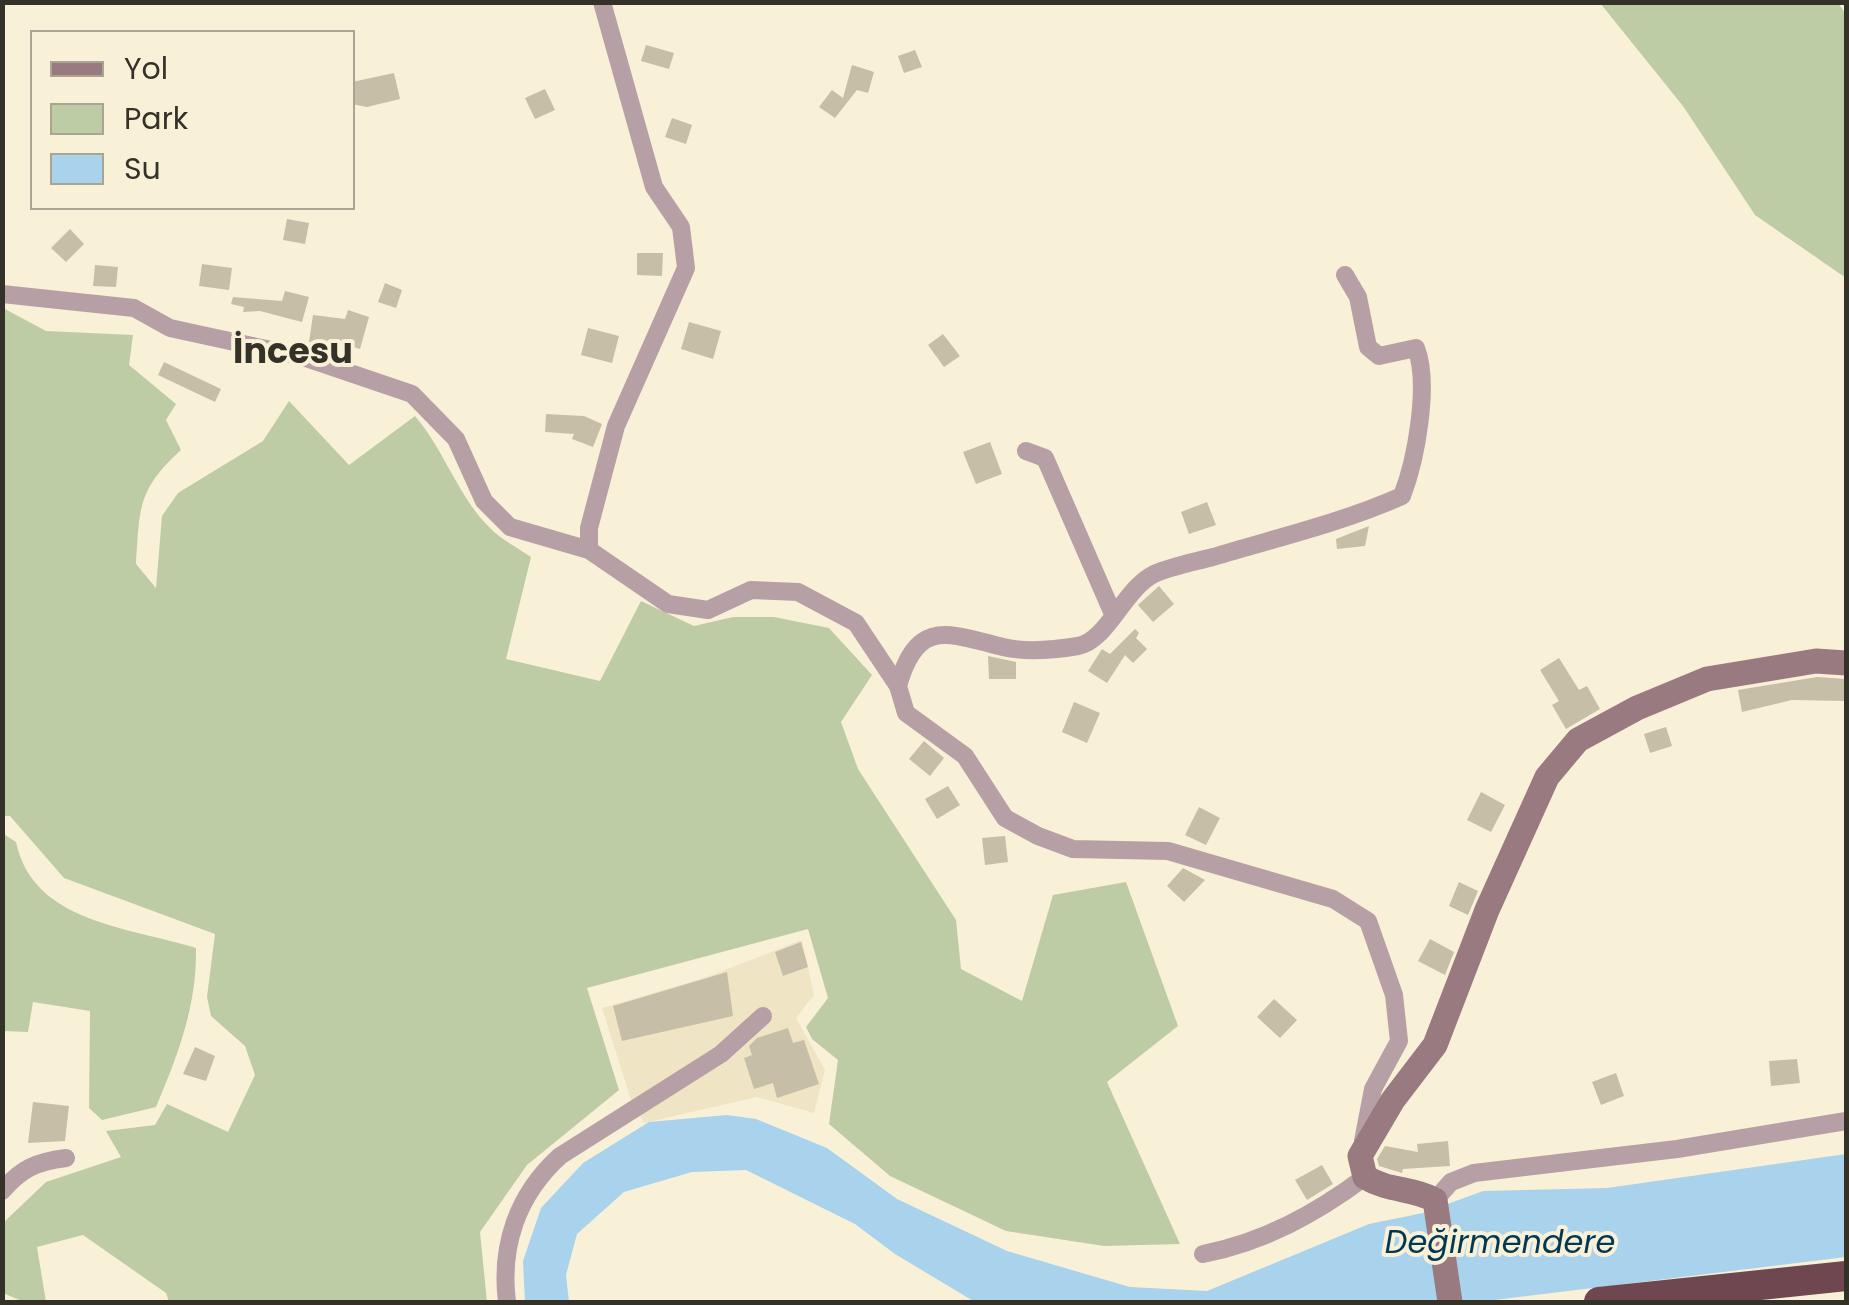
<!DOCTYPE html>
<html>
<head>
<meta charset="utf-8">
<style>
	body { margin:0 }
	#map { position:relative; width:1849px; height:1305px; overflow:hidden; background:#f9f0d8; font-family:Poppins,sans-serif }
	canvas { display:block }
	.frame { position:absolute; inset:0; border:5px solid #343128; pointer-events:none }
	.legend { position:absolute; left:30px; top:30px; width:325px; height:180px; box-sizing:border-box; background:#f9f0d8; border:2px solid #aaa492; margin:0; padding:12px 18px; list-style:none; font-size:30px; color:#343128 }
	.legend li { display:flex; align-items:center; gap:20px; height:50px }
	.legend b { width:50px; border:2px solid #aaa492 }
</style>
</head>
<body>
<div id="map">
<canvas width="1849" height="1305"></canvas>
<div class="frame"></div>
<ul class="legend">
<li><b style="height:12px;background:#987a80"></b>Yol</li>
<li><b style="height:28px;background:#becca5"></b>Park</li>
<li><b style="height:28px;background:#a9d2ec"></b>Su</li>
</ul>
</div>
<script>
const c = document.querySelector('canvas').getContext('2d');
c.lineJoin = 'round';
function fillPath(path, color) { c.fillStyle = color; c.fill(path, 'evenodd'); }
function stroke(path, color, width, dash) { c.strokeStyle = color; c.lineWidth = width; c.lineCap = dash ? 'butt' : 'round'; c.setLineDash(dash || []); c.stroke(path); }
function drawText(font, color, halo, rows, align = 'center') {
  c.font = font + ' Poppins,sans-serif'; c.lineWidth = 8; c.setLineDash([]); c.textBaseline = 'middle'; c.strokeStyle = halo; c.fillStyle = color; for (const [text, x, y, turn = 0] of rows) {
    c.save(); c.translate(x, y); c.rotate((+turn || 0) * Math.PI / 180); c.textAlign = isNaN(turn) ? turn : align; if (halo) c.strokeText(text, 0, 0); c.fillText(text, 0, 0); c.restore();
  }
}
fillPath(new Path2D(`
	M802,940L814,995L796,1018L825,1070L814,1113L757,1097L644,1123L630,1097L602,1008L704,978Z`), '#efe4c4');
fillPath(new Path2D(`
	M1600,3H1838L1846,14V278L1755,215L1683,106Z
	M3,308L46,331L133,335L129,365L176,404L166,420L181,450C137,490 140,508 136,564L156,588L162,516L178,493L263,441L289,401L349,465L415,416C445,451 458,497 491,529C502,540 518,548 531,557L506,659L600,681L641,601L694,626L733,617H774L829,628L872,675L841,722L858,769L956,920L961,969L1022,1001L1053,895L1126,882L1178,1026L1107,1082L1180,1244L1104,1246L1006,1231L890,1176L829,1124L838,1060L812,1039L806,1027L828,998L808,929L587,988L619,1090L527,1165L480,1232L487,1302H169L166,1293L83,1235L37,1247L46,1302H24L3,1293V1223L46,1182L121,1157L106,1131L155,1125L167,1104L228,1132L255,1075L245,1046L211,1016L207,997L215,934L64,878L10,816H3Z
	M2,833L16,842C33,923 129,927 196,948C197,1006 178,1055 156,1107L102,1120L89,1108L90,1011L33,1002L28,1032L3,1031Z`), '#becca5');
fillPath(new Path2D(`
	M727,1115L756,1119L827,1148L897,1199L1007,1251L1130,1287L1207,1291L1369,1224L1423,1213L1483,1191L1607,1188L1846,1154V1257L1478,1302H975L895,1254L855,1224L746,1170L692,1172L624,1192L577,1234L566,1275L569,1302H525L523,1261L541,1208L583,1163L649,1122Z`), '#a9d2ec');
fillPath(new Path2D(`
	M646,45L674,53L669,69L641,61Z
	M915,50L922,67L904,73L898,56Z
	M852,65L874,72L868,93L857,90L835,118L819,107L832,90L843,98Z
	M394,73L400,99L367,107L352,104V82Z
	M545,89L555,110L535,119L525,98Z
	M672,118L692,125L686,144L665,137Z
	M287,219L309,223L305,244L283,240Z
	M70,229L84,244L66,262L51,248Z
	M637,253H663L662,276L637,275Z
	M202,264L232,268L229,290L199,286Z
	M95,265L118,267L116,287L93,286Z
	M385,283L402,290L396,308L378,302Z
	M285,291L309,297L302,322L260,311L243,312L244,307L231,304L233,297L282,301Z
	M348,310L369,317L360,349L332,341L331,345L309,342L313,315L345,319Z
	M689,322L721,331L713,359L681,349Z
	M588,328L619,336L612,363L581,355Z
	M943,334L960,356L944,367L928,345Z
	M164,362L221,389L215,402L158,375Z
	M546,414L584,416L602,424L593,447L572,439L574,434L545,432Z
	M990,442L1002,474L976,484L963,452Z
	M1207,502L1216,525L1189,534L1181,512Z
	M1369,526L1365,546L1337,549L1336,539Z
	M1159,586L1174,604L1153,622L1138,605Z
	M1135,629L1139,633L1136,638L1147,649L1133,663L1125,655L1107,683L1088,671L1102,649L1110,654Z
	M988,656L1016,662V679H989Z
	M1559,658L1579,690L1587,686L1600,709L1566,729L1552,705L1559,701L1540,670Z
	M1817,677L1846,679V701L1792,700L1742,712L1738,690Z
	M1074,702L1100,713L1087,743L1062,732Z
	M1666,727L1672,746L1650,753L1644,734Z
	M924,741L944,758L930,776L909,759Z
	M948,786L960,805L937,819L925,799Z
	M1481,792L1505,805L1491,832L1467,820Z
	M1199,807L1220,818L1206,845L1185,835Z
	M1005,836L1008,862L985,865L982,838Z
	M1183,868L1205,880L1184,902L1167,886Z
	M1459,882L1478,891L1468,915L1449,906Z
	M1430,939L1454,952L1445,975L1418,961Z
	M801,942L808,967L783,976L775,952Z
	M727,972L733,1016L622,1041L613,1006Z
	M1274,999L1297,1020L1280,1038L1257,1017Z
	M788,1028L793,1043L804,1040L819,1084L777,1098L773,1083L754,1089L744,1058L752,1055L749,1046L757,1038Z
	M195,1047L215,1056L206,1081L183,1074Z
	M1797,1059L1800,1083L1771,1086L1769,1061Z
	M1616,1073L1624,1096L1601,1105L1592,1082Z
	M33,1102L69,1106L65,1141L28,1143Z
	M1448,1141L1450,1166L1403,1169L1402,1173L1379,1166L1377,1159L1385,1146L1418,1152L1417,1144Z
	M1322,1165L1333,1184L1307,1200L1295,1180Z`), '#c7bea7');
stroke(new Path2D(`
	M2,294L134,308L170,328L303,357L412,394L456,439L484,501L510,527L589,550L668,604L708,610L751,590L798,592L856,623L898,686L906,713L965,756L1005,818L1038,836L1073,849L1168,851L1333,899L1368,921L1394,995L1399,1041L1373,1089L1363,1141
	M1026,451L1045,458L1113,614
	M589,550V528L616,426L686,268L681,227L654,187L602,2
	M898,686C917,618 947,633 1003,647C1027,653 1054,650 1078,646C1107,641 1124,589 1154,574C1172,566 1194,562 1213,557C1276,538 1341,523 1402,496C1416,460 1430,384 1416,348L1379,356L1368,347L1358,297L1345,275
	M2,1191C22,1168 36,1162 66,1158
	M1435,1200L1451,1182L1474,1173L1677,1149L1846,1121
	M1203,1254C1264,1242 1315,1214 1365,1177
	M507,1302C500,1246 517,1195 560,1156L721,1054L763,1016`), '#b6a0a5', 18);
stroke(new Path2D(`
	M1450,1302L1435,1200C1410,1187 1390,1192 1365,1177L1360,1156L1393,1100L1435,1045L1487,910L1547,777L1578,740L1637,708L1707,679L1816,661L1846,663`), '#987a80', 25);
stroke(new Path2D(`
	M1599,1302L1846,1276`), '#6f4751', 30);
drawText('italic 32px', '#013953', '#f9f0d8', [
	["Değirmendere",1500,1245]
]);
drawText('bold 35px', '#343128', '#f9f0d8', [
	["İncesu",293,354]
]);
</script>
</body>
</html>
